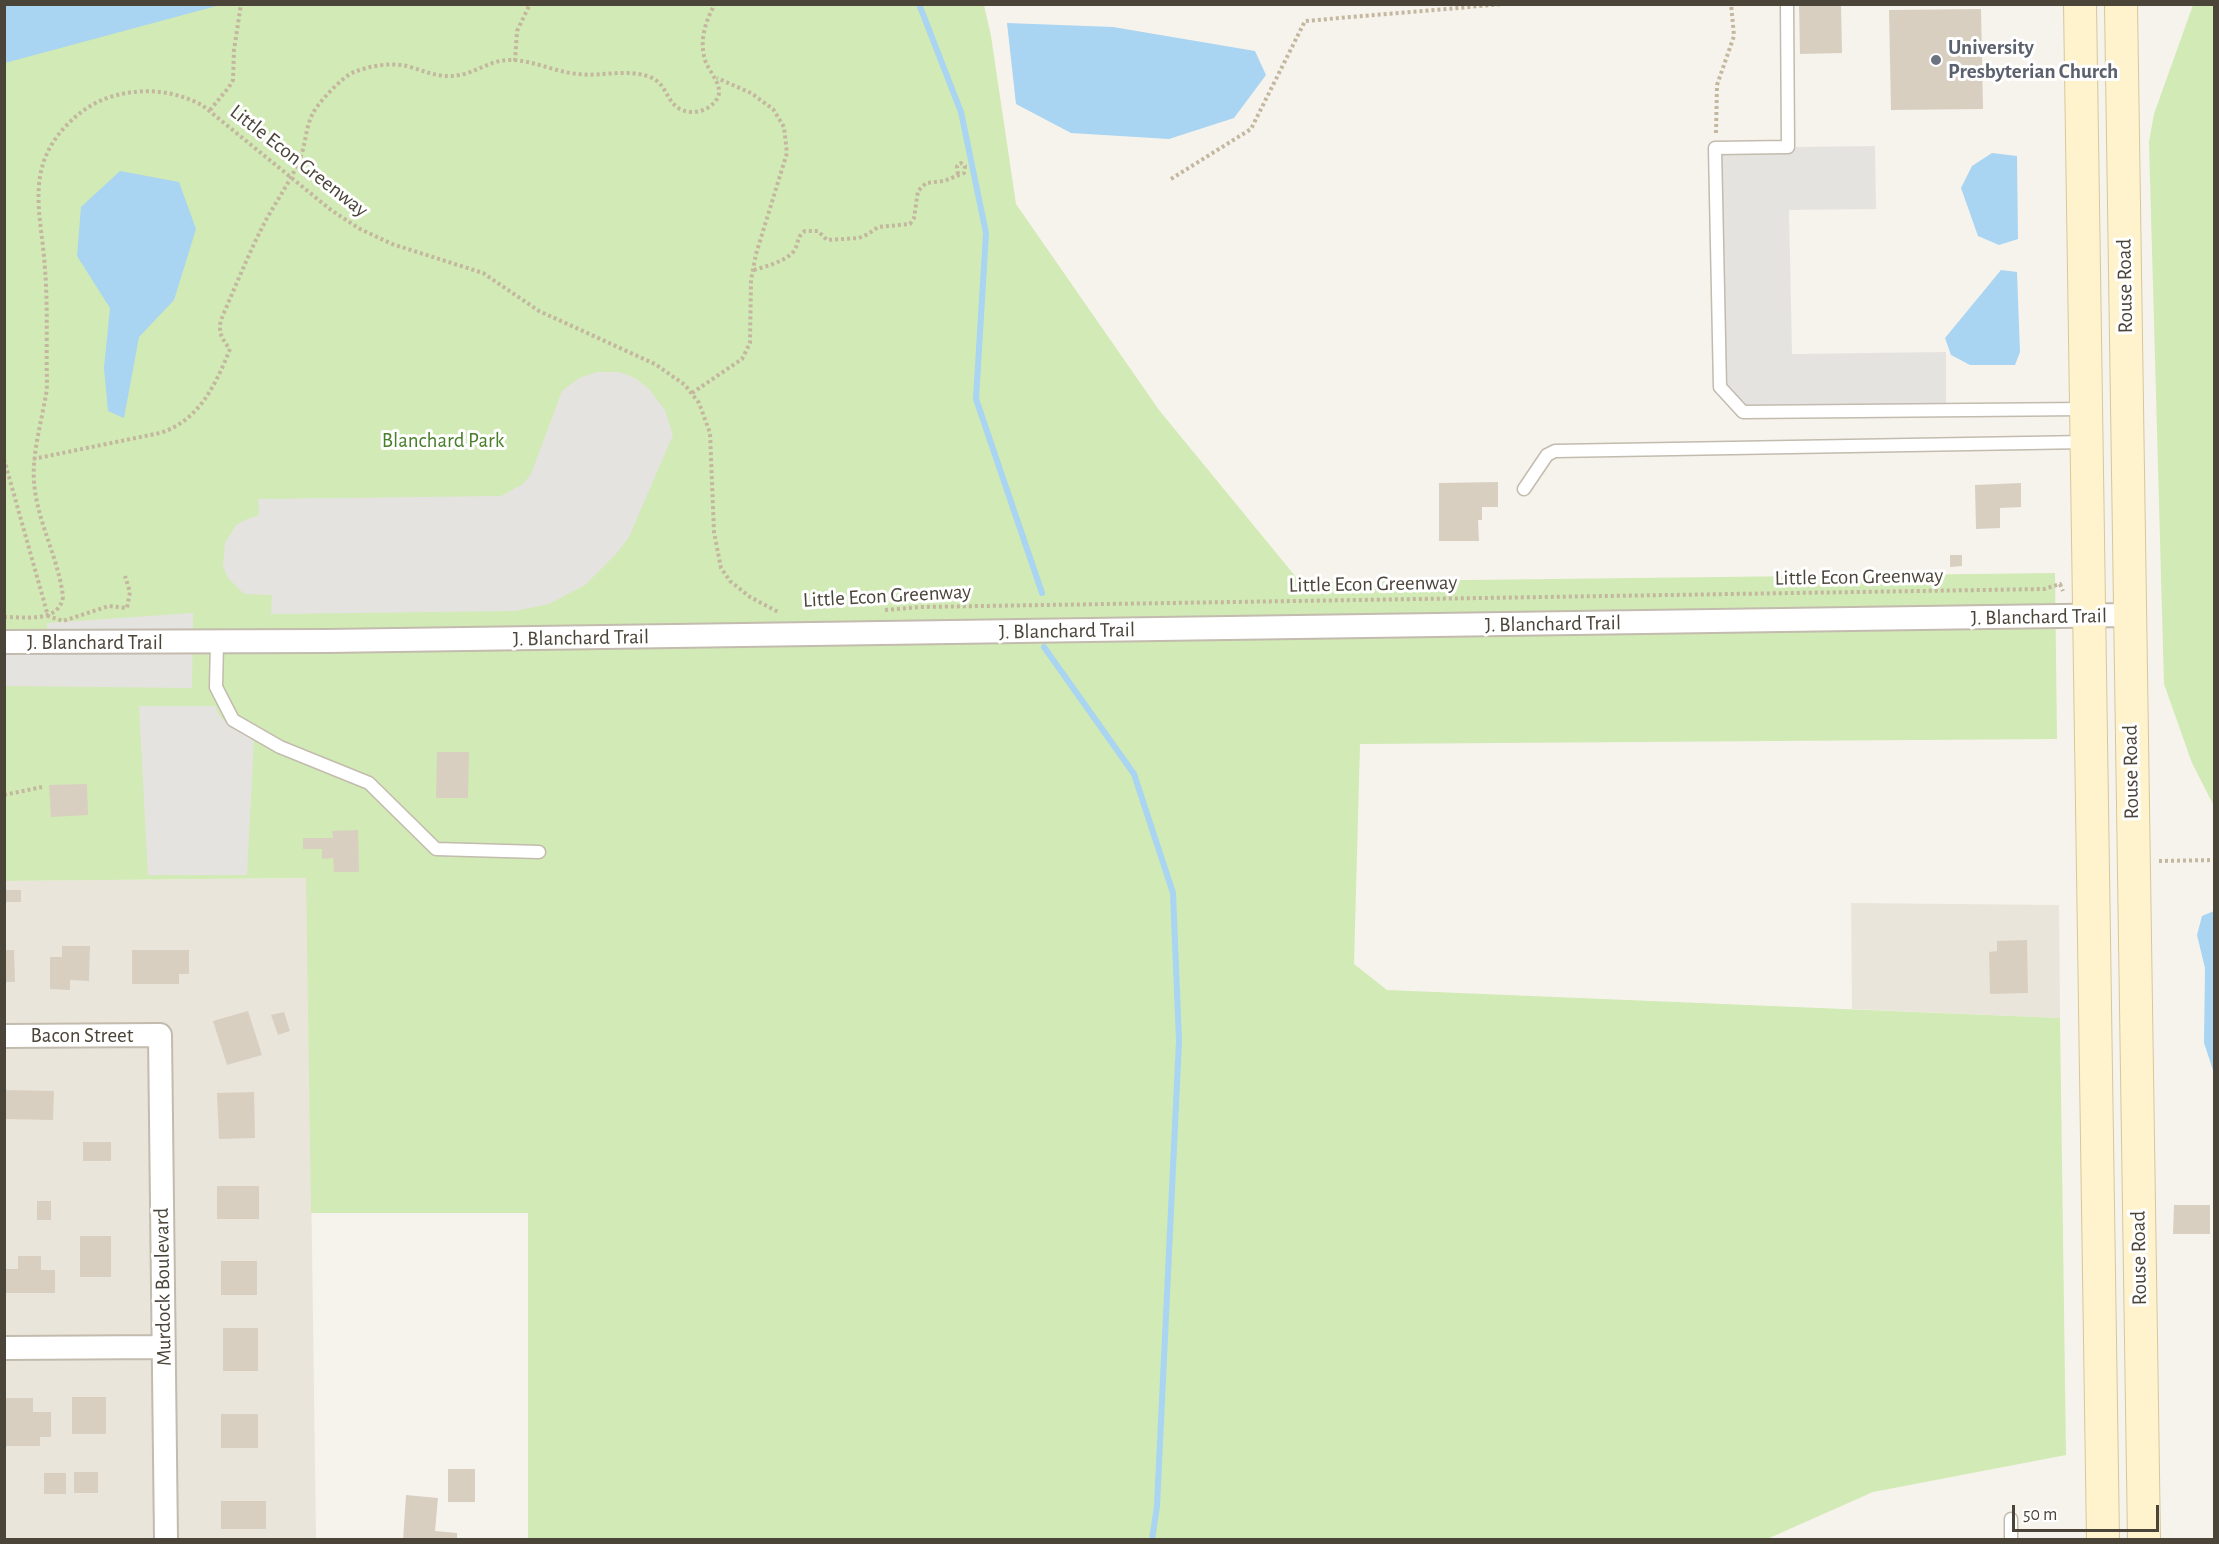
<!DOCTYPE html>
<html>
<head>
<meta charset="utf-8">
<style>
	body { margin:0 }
	#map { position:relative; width:2219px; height:1544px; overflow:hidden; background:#f6f3ec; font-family:"Alegreya Sans",sans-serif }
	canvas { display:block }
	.frame { position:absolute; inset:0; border:6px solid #4b4439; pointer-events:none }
	.scale { position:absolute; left:2012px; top:1505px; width:147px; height:27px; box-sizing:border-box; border:3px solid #4b4439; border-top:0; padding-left:8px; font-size:18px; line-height:21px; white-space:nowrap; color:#4b4439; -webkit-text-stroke:4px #fff; paint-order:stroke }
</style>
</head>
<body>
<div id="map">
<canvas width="2219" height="1544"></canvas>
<div class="frame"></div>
<div class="scale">50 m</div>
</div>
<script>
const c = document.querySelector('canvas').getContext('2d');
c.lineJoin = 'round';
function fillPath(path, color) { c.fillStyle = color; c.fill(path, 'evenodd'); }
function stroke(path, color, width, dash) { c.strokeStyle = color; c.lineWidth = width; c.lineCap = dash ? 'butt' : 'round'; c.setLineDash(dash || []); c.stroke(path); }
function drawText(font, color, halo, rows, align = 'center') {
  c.font = font + ' "Alegreya Sans",sans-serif'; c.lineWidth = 6; c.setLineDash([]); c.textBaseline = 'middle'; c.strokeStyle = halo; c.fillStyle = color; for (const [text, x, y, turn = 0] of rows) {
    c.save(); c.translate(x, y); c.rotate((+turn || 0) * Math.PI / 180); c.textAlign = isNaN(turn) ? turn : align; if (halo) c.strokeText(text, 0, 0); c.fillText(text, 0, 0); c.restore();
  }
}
fillPath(new Path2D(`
	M307,878L316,1539H5L4,881Z
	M1851,903L2059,905L2060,1018L1852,1009Z`), '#eae5da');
fillPath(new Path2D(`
	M4,5H984L991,36L1016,204L1159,410L1300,582L2055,573L2057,739L1360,744L1354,964L1387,990L2060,1018L2066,1455L1873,1492L1767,1539H528V1213H311L306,878L5,881Z
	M2193,5H2214V806L2192,763L2164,684L2149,142L2154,114Z`), '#d2eab5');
fillPath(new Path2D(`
	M1875,146L1876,209L1789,210L1792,354L1946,352V410L1743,412L1720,387L1715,148Z
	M597,372H619L635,378L649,389L665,410L673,435L629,537L616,554L585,585L549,604L515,611L271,614L272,595L244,594L228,578L223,566L225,543L236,525L245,520L259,515L258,499L501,496L523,484L531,474L562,391L579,378Z
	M193,613L192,688L5,686V652L47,653V623Z
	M139,706H215L219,715L231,728L254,739L247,875H148Z`), '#e5e3e0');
fillPath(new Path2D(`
	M5,4H220V5L5,63Z
	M1007,23L1113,27L1255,51L1266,75L1234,118L1169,139L1071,133L1016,104Z
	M1992,153L2017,156L2018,239L1999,245L1978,236L1961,188L1972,166Z
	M120,171L179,182L196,229L174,300L139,337L124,418L108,411L104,368L110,308L77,256L81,207Z
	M2001,270L2017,272L2020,352L2015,365H1970L1951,355L1945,338Z
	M2214,911V910V1073L2204,1043L2205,968L2197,935L2202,916Z`), '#a9d4f2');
stroke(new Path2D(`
	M919,4L961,112L986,233L976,399L1042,593
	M1044,647L1134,774L1173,893L1179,1041L1157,1506L1152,1540`), '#a9d4f2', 6);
fillPath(new Path2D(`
	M1799,4H1841L1842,53L1800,54Z
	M1981,9L1983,109L1891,110L1889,10Z
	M1498,482V507H1482V520H1478L1479,541H1439V483Z
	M2021,483V507L2000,508V528L1976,529L1975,485Z
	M1950,555H1962V566L1950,567Z
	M437,752H469L468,798H436Z
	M87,784L88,815L51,817L49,785Z
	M358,830L359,872H334L333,858L322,859V849H303V838H333L332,831Z
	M5,890H21V902H5Z
	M2027,940L2028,993L1990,994L1989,952L1997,951V941Z
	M62,946H90L89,981L70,980V990L50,989V957H62Z
	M4,950H14L15,982H4Z
	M132,950H189V974H179V984H132Z
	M248,1011L262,1055L227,1065L213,1021Z
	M284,1012L290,1031L278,1035L271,1015Z
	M4,1090L54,1091L53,1120L4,1119Z
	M254,1092L255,1138L219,1139L217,1093Z
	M83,1142H111V1161H83Z
	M217,1186H259V1219H217Z
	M37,1201H51V1220H37Z
	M2174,1205H2210V1234H2173Z
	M80,1236H111V1277H80Z
	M18,1256H41V1270H55V1293H4V1269H18Z
	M221,1261H257V1295H221Z
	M223,1328H258V1371H223Z
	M72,1397H106V1434H72Z
	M4,1398H33V1412H51V1437H40V1446H4Z
	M221,1414H258V1448H221Z
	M448,1469H475V1502H448Z
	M74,1472H98V1493H74Z
	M44,1473H66V1494H44Z
	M406,1495L438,1498L435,1531L457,1533V1540H403Z
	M221,1501H266V1529H221Z`), '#d8cfc1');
const lane = new Path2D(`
	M1787,4L1788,147L1715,148L1720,387L1743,412L2084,409
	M1524,489L1547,455L1555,451L2086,442
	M217,642L216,687L233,720L280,747L369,783L436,849L539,852
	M2011,1519V1540`);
const street = new Path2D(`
	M4,642L327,641L2129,615
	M4,1036L160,1035L166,1540
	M4,1348L163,1347`);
const secondary = new Path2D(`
	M2080,4L2103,1540
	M2121,4L2144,1540`);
stroke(lane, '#c2bbae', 15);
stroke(street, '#c2bbae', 26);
stroke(secondary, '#d6c79b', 34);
stroke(new Path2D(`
	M515,61L517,31L530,4
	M210,110L229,87L233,80L234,50L241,4
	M1716,133L1717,85L1734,36L1731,4
	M1171,179L1251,129L1305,21L1504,4
	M754,270C766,266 785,262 794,251C799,244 796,237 805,231H818L827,240L859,238L868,234L878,227L910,224L914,218L918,191L926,183L944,181L964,173L965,166L961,163L957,166L958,175
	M692,393L742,359L750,343L751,280L756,254L787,153L784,127L773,109L751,93L717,78
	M4,459L48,616L63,621L109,606L127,608L130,592L125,576
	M33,459L160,433C199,421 216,384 230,349C220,337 217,329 223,315C237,283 250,250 266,220C277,200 290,182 299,161C306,146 305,128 313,113C318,103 343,76 354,72C370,66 390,62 407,66C425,71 440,79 460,75C476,72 490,61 507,60C531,59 554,72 578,74C601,77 627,68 650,77C671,85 664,110 692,112C698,112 705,110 709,107C733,90 707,74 704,56C700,38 706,20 715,4
	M885,610L920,607L2044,589L2060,584L2063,591
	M4,617C25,617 59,623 63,597C59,561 40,527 35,491C31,465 37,441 42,415C44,404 47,394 47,383C46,346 48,307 45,269C42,217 24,171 65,127C78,113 92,103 110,97C143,87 172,90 202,105L331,210L360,229L392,244L483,273L539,311L655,364L685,385L699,403L710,433L714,532L721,568L730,581L750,597L780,613
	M4,795L42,787
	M2159,861L2214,860`), '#c4b79f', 4, [3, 3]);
stroke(lane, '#fff', 12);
stroke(street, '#fff', 22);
stroke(secondary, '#fff3cd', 32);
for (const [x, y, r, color] of [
	[1936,60,6,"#6b7280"]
]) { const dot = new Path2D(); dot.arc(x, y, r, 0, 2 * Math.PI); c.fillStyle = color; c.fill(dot); stroke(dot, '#fff', 2); }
drawText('bold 21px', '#5b616d', '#fff', [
	["University",1948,48],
	["Presbyterian Church",1948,72]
], 'left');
drawText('21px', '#4b4439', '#fff', [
	["Little Econ Greenway",299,161,38],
	["Rouse Road",2125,286,-91],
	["Little Econ Greenway",1859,577,-1],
	["Little Econ Greenway",1373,584,-1],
	["Little Econ Greenway",887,596,-3],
	["J. Blanchard Trail",2039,617,-1],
	["J. Blanchard Trail",1553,624,-1],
	["J. Blanchard Trail",1067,631,-1],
	["J. Blanchard Trail",581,638,-1],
	["J. Blanchard Trail",95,643],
	["Rouse Road",2131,772,-91],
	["Bacon Street",82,1036],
	["Rouse Road",2139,1258,-91],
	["Murdock Boulevard",163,1287,-91]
]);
drawText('21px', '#4a7f2a', '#fff', [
	["Blanchard Park",443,441]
]);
</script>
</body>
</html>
